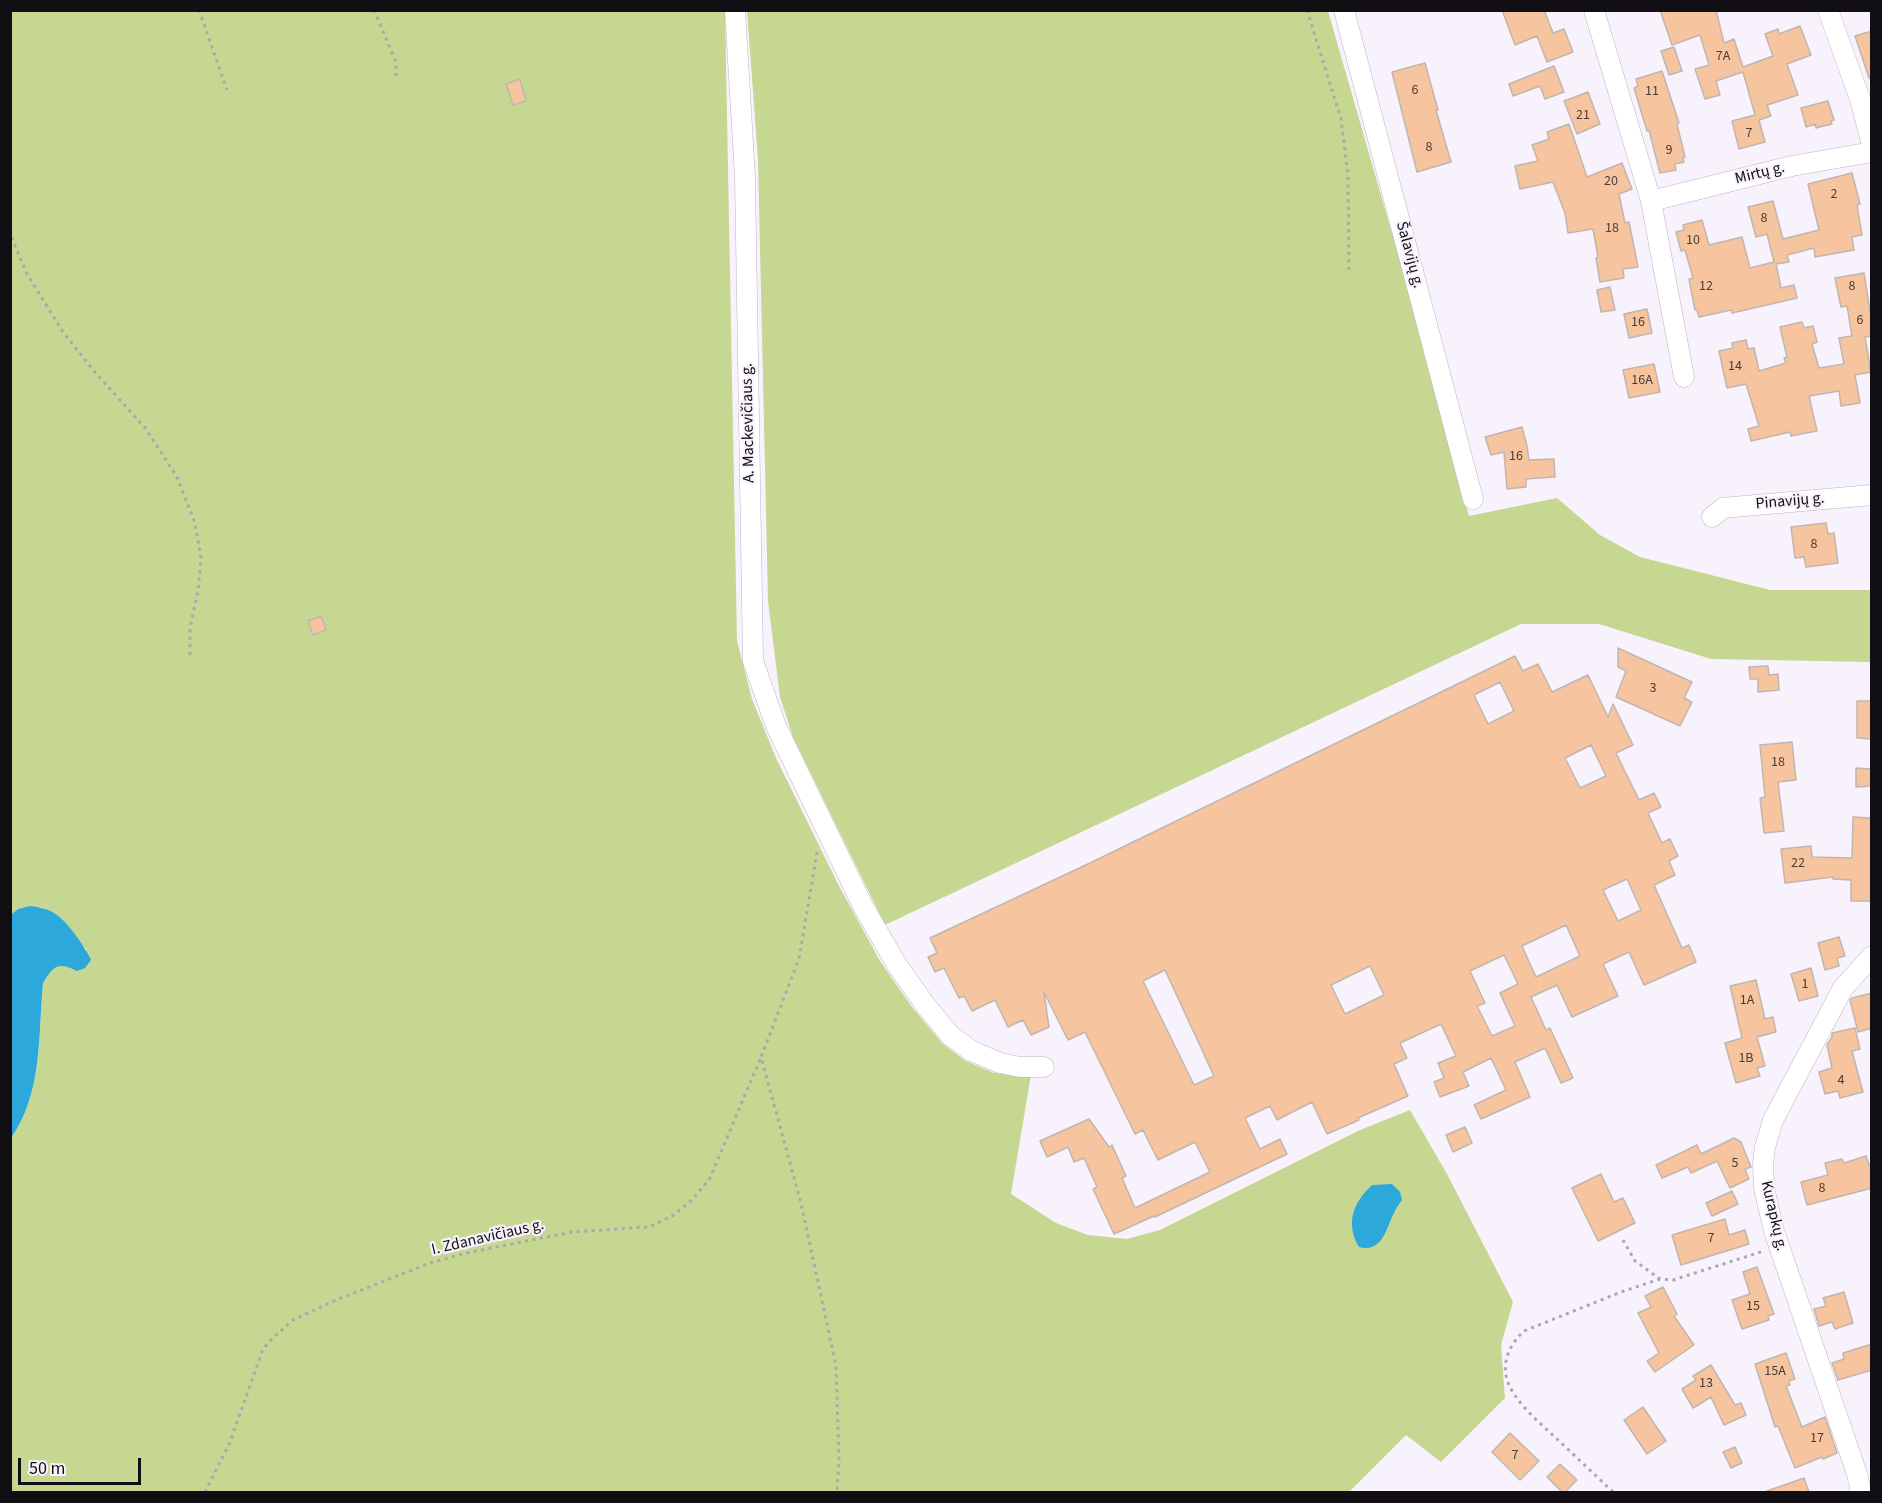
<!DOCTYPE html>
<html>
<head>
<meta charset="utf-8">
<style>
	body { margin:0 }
	#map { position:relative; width:1882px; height:1503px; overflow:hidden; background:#f8f2fd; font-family:"Source Sans 3",sans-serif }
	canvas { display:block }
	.frame { position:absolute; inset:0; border:12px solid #110f13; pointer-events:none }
	.scale { position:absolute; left:18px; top:1458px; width:123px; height:27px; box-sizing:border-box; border:3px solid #110f13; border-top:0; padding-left:8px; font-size:18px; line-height:21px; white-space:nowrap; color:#110f13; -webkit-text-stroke:4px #f8f2fd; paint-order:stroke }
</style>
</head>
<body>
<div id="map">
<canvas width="1882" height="1503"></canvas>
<div class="frame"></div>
<div class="scale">50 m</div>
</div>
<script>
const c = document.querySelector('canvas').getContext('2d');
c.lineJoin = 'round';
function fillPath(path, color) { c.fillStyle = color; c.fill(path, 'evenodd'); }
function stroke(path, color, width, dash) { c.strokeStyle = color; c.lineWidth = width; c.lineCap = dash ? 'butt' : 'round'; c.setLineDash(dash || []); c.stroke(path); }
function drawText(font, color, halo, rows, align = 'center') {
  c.font = font + ' "Source Sans 3",sans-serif'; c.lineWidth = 4.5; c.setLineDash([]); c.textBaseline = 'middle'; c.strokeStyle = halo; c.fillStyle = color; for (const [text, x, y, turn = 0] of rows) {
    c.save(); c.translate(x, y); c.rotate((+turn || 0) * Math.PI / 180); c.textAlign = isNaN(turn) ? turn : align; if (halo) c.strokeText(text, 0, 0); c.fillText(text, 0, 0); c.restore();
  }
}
fillPath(new Path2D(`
	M11,11H725L737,641L752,699L776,758L838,884L880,961L912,1007L943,1044L966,1061L994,1073L1031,1075L1011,1194L1056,1223L1088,1235L1127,1239L1160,1230L1360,1130L1410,1110L1447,1174L1513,1302L1501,1345L1505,1398L1441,1462L1406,1435L1349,1492H11V1138C43,1094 38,1035 43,983L50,971L58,965H67L87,950L57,915L41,907L18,910L11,915Z
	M747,11H1328L1418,324L1469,516L1557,498L1600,535L1640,557L1770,590H1871V662L1711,659L1599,624H1521L885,925L793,737L780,697L768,601L758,159Z`), '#c6d791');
fillPath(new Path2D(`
	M30,906C40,907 49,909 57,915C68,923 86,948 91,960L85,968L77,971C58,961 53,966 43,983C38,1035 43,1093 11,1138V915L18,909Z
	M1392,1184L1400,1192L1402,1200C1399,1204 1396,1208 1394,1213C1386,1228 1383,1253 1359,1247C1345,1223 1353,1203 1372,1185Z`), '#2ca8db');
const building = new Path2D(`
	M1502,10H1544L1553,33L1564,29L1573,52L1547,62L1537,36L1515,45Z
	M1660,10H1716L1724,43L1734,39L1743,67L1773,56L1765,34L1778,29L1779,34L1800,26L1811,55L1787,64L1798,95L1767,105L1771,116L1759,120L1765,142L1739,149L1732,121L1755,115L1743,72L1716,81L1720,95L1705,99L1695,69L1709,65L1700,35L1672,45Z
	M1872,31V78H1869L1855,36Z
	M1674,47L1682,71L1669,75L1661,51Z
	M1425,63L1438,110H1436L1451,162L1417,172L1392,72Z
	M1554,66L1564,92L1545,99L1540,86L1513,96L1509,84Z
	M1662,71L1679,123L1677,124L1685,157L1683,158L1684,162L1675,164L1676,170L1660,173L1649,130L1647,131L1634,88L1638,86L1636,79Z
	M520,79L526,101L513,105L506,84Z
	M1588,92L1600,124L1577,134L1564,101Z
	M1828,101L1834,120L1831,121L1832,124L1816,128L1815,124L1806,127L1801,108Z
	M1569,124L1587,177L1622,163L1632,189L1619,194L1625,223L1629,222L1638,267L1623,269L1624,278L1600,282L1596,258L1598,257L1593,229L1568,233L1565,213L1553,182L1520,189L1515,166L1538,161L1532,145L1549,139L1547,132Z
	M1852,173L1860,204L1857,205L1862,235L1852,237L1854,250L1815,257L1814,248L1787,255L1789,262L1776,264L1781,288L1794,285L1797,298L1732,313L1731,310L1699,317L1697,310H1695L1689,279L1693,278L1685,250L1681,251L1676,232L1684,230L1683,225L1702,220L1709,245L1742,237L1750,268L1774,262L1767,234L1756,237L1748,207L1773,201L1783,239L1819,230L1808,184Z
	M1864,273L1872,324V336L1865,337L1871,372L1855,375L1860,403L1841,406L1839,391L1809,396L1817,431L1791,436L1790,432L1751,441L1748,429L1759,426L1746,384L1727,388L1719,351L1733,348L1732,343L1746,340L1748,349L1754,348L1759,371L1786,363L1784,358L1787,357L1780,327L1802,322L1804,328L1813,326L1817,342L1812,344L1819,368L1844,364L1839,338L1852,336L1847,306L1841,307L1835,278Z
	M1610,287L1615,310L1601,312L1597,290Z
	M1647,309L1652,333L1629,338L1624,314Z
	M1654,364L1660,392L1629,398L1623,370Z
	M1522,427L1527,446L1529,460L1554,459L1555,477L1526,479V487L1507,489L1504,452L1491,455L1485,437Z
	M1826,523L1828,534L1834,533L1838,563L1806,567L1804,557L1795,558L1791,527Z
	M321,616L326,630L313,635L308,621Z
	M1618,648L1692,682L1684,698L1692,702L1680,726L1616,697L1626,671L1618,667Z
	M1515,656L1523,671L1538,664L1552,692L1588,675L1608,717L1613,704L1633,745L1616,753L1639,800L1654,793L1661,807L1648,813L1662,843L1670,839L1678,856L1669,861L1675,875L1654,885L1682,948L1689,945L1696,962L1644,985L1629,952L1603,964L1618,996L1572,1017L1557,985L1531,997L1546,1030L1550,1028L1573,1078L1561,1083L1545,1048L1515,1062L1530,1097L1481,1119L1474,1105L1506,1090L1491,1058L1463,1072L1469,1086L1440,1097L1434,1082L1444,1078L1438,1063L1456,1056L1441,1024L1400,1043L1407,1058L1394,1064L1408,1096L1358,1118L1359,1120L1327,1134L1312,1102L1277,1120L1270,1106L1245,1118L1260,1149L1280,1139L1287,1154L1155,1217L1154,1216L1114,1234L1093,1189L1097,1187L1084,1158L1074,1162L1068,1147L1047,1157L1040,1141L1089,1119L1109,1147L1112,1145L1126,1176L1122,1178L1135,1208L1210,1172L1195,1142L1158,1160L1143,1130L1135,1134L1085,1032L1068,1040L1044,992L1049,1027L1031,1035L1023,1020L1008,1027L995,1000L972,1011L964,996L959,998L944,968L935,972L928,957L937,953L930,938L1088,864ZM1500,682L1514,711L1488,724L1474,695ZM1591,745L1606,776L1580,788L1565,758ZM1627,879L1641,910L1618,921L1603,890ZM1566,925L1580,956L1536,977L1522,946ZM1504,955L1518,984L1500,993L1515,1026L1492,1036L1477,1006L1485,1003L1470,971ZM1370,966L1384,995L1345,1014L1331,985ZM1165,970L1214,1076L1194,1085L1143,981Z
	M1768,666L1769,675L1778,674L1779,690L1758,692V679H1750L1749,667Z
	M1857,701H1872V739L1857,738Z
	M1792,742L1796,780L1778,782L1784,831L1764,833L1760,798L1765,797L1760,745Z
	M1856,768L1872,769V786L1856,787Z
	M1853,817L1872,818V901H1851V880L1833,879V877L1785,883L1781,849L1811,846L1812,857L1852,858Z
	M1839,937L1845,956L1837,958L1839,966L1825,970L1818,943Z
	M1811,968L1818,996L1799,1001L1791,974Z
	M1756,980L1765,1019L1773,1017L1776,1032L1757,1037L1765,1066L1757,1068L1760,1076L1736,1083L1725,1043L1742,1038L1730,986Z
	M1872,993V1028L1858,1032L1850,1000L1852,998Z
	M1855,1028L1860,1049L1852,1051L1863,1092L1840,1098L1838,1091L1825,1094L1819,1072L1832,1068L1827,1045L1832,1037V1033Z
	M1465,1127L1472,1143L1453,1152L1446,1135Z
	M1734,1138L1741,1142L1751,1167L1745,1169L1749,1179L1730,1188L1717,1161L1691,1173L1688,1167L1662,1178L1656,1165L1697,1145L1701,1154Z
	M1866,1156L1869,1165H1872V1188L1807,1205L1801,1182L1828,1175L1825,1163L1842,1159L1844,1163Z
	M1601,1174L1614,1202L1623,1198L1635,1223L1598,1241L1572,1188Z
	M1732,1191L1738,1204L1712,1216L1706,1203Z
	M1725,1219L1729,1235L1745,1230L1749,1244L1681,1265L1672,1235Z
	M1757,1267L1774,1314L1768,1316L1769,1320L1742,1329L1732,1300L1750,1294L1743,1272Z
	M1663,1287L1677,1314L1674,1316L1694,1345L1655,1372L1647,1361L1659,1353L1638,1313L1651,1307L1645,1296Z
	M1844,1292L1853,1323L1835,1329L1832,1322L1819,1326L1814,1309L1826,1306L1823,1298Z
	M1872,1344V1370L1838,1380L1832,1363L1844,1359L1843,1353Z
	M1786,1353L1795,1379L1789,1381L1790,1385L1786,1386L1802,1427L1825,1417L1837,1453L1823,1459L1822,1457L1795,1468L1778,1426L1775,1427L1755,1364Z
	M1711,1365L1735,1405L1741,1403L1746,1415L1724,1425L1711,1397L1693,1408L1682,1389L1696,1380L1693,1376Z
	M1643,1407L1666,1441L1647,1454L1624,1420Z
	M1510,1433L1539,1461L1520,1480L1492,1452Z
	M1735,1447L1742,1463L1731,1468L1723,1452Z
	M1560,1464L1577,1480L1565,1492H1562L1547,1477Z
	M1804,1478L1809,1492H1768L1767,1491Z`);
fillPath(building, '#f6c49e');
stroke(building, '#c1b6af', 1.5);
const minor = new Path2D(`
	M735,10L745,177L753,661L776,726L864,908L897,965L926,1006L951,1036L972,1051L1000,1063L1020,1067H1044
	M1344,10L1473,499
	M1594,10L1651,201L1684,377
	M1828,10L1860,99L1872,145
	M1651,201L1792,166L1872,152
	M1712,517L1723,508L1733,507L1872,495
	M1861,1492L1857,1474L1774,1231L1764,1188L1763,1164L1765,1147L1773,1120L1843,988L1872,956`);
stroke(minor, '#bcb6c1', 21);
stroke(new Path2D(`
	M199,10L227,90
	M374,10L396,62V79
	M1307,10L1341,119L1348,175L1349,273
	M10,230L13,241L27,274L63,332L94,371L146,429L177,477L195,523L201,558L198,591L190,628V659
	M817,852L799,959L761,1057L801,1203L836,1366L839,1459L837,1492
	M1623,1240L1635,1261L1660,1279L1673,1280L1764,1251
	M205,1492L230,1442L263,1349L274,1337L293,1320L336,1300L430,1263L466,1253L572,1232L649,1227L672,1216L692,1200L710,1178L761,1057
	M1613,1492C1594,1474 1575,1456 1556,1438C1539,1422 1519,1406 1509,1385C1500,1364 1509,1345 1524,1331L1621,1292L1660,1279`), '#aba6af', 3, [3, 4.5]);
stroke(minor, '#fff', 20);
drawText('14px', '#4a3c36', null, [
	["7A",1723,57],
	["6",1415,91],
	["11",1652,92],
	["21",1583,116],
	["7",1749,134],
	["8",1429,148],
	["9",1669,151],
	["20",1611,182],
	["2",1834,195],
	["8",1764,219],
	["18",1612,229],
	["10",1693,241],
	["12",1706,287],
	["8",1852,287],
	["6",1860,321],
	["16",1638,323],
	["14",1735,367],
	["16A",1642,381],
	["16",1516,457],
	["8",1814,545],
	["3",1653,689],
	["18",1778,763],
	["22",1798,864],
	["1",1805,985],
	["1A",1747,1001],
	["1B",1746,1059],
	["4",1841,1081],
	["5",1735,1164],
	["8",1822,1189],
	["7",1711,1239],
	["15",1753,1307],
	["15A",1775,1372],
	["13",1706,1384],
	["17",1817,1439],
	["7",1515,1456]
]);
drawText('16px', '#110f13', '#f8f2fd', [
	["Mirtų g.",1760,174,-14],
	["Šalavijų g.",1409,255,75],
	["A. Mackevičiaus g.",749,423,-91],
	["Pinavijų g.",1790,502,-5],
	["Kurapkų g.",1773,1216,77],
	["I. Zdanavičiaus g.",488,1238,-13]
]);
</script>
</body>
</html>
